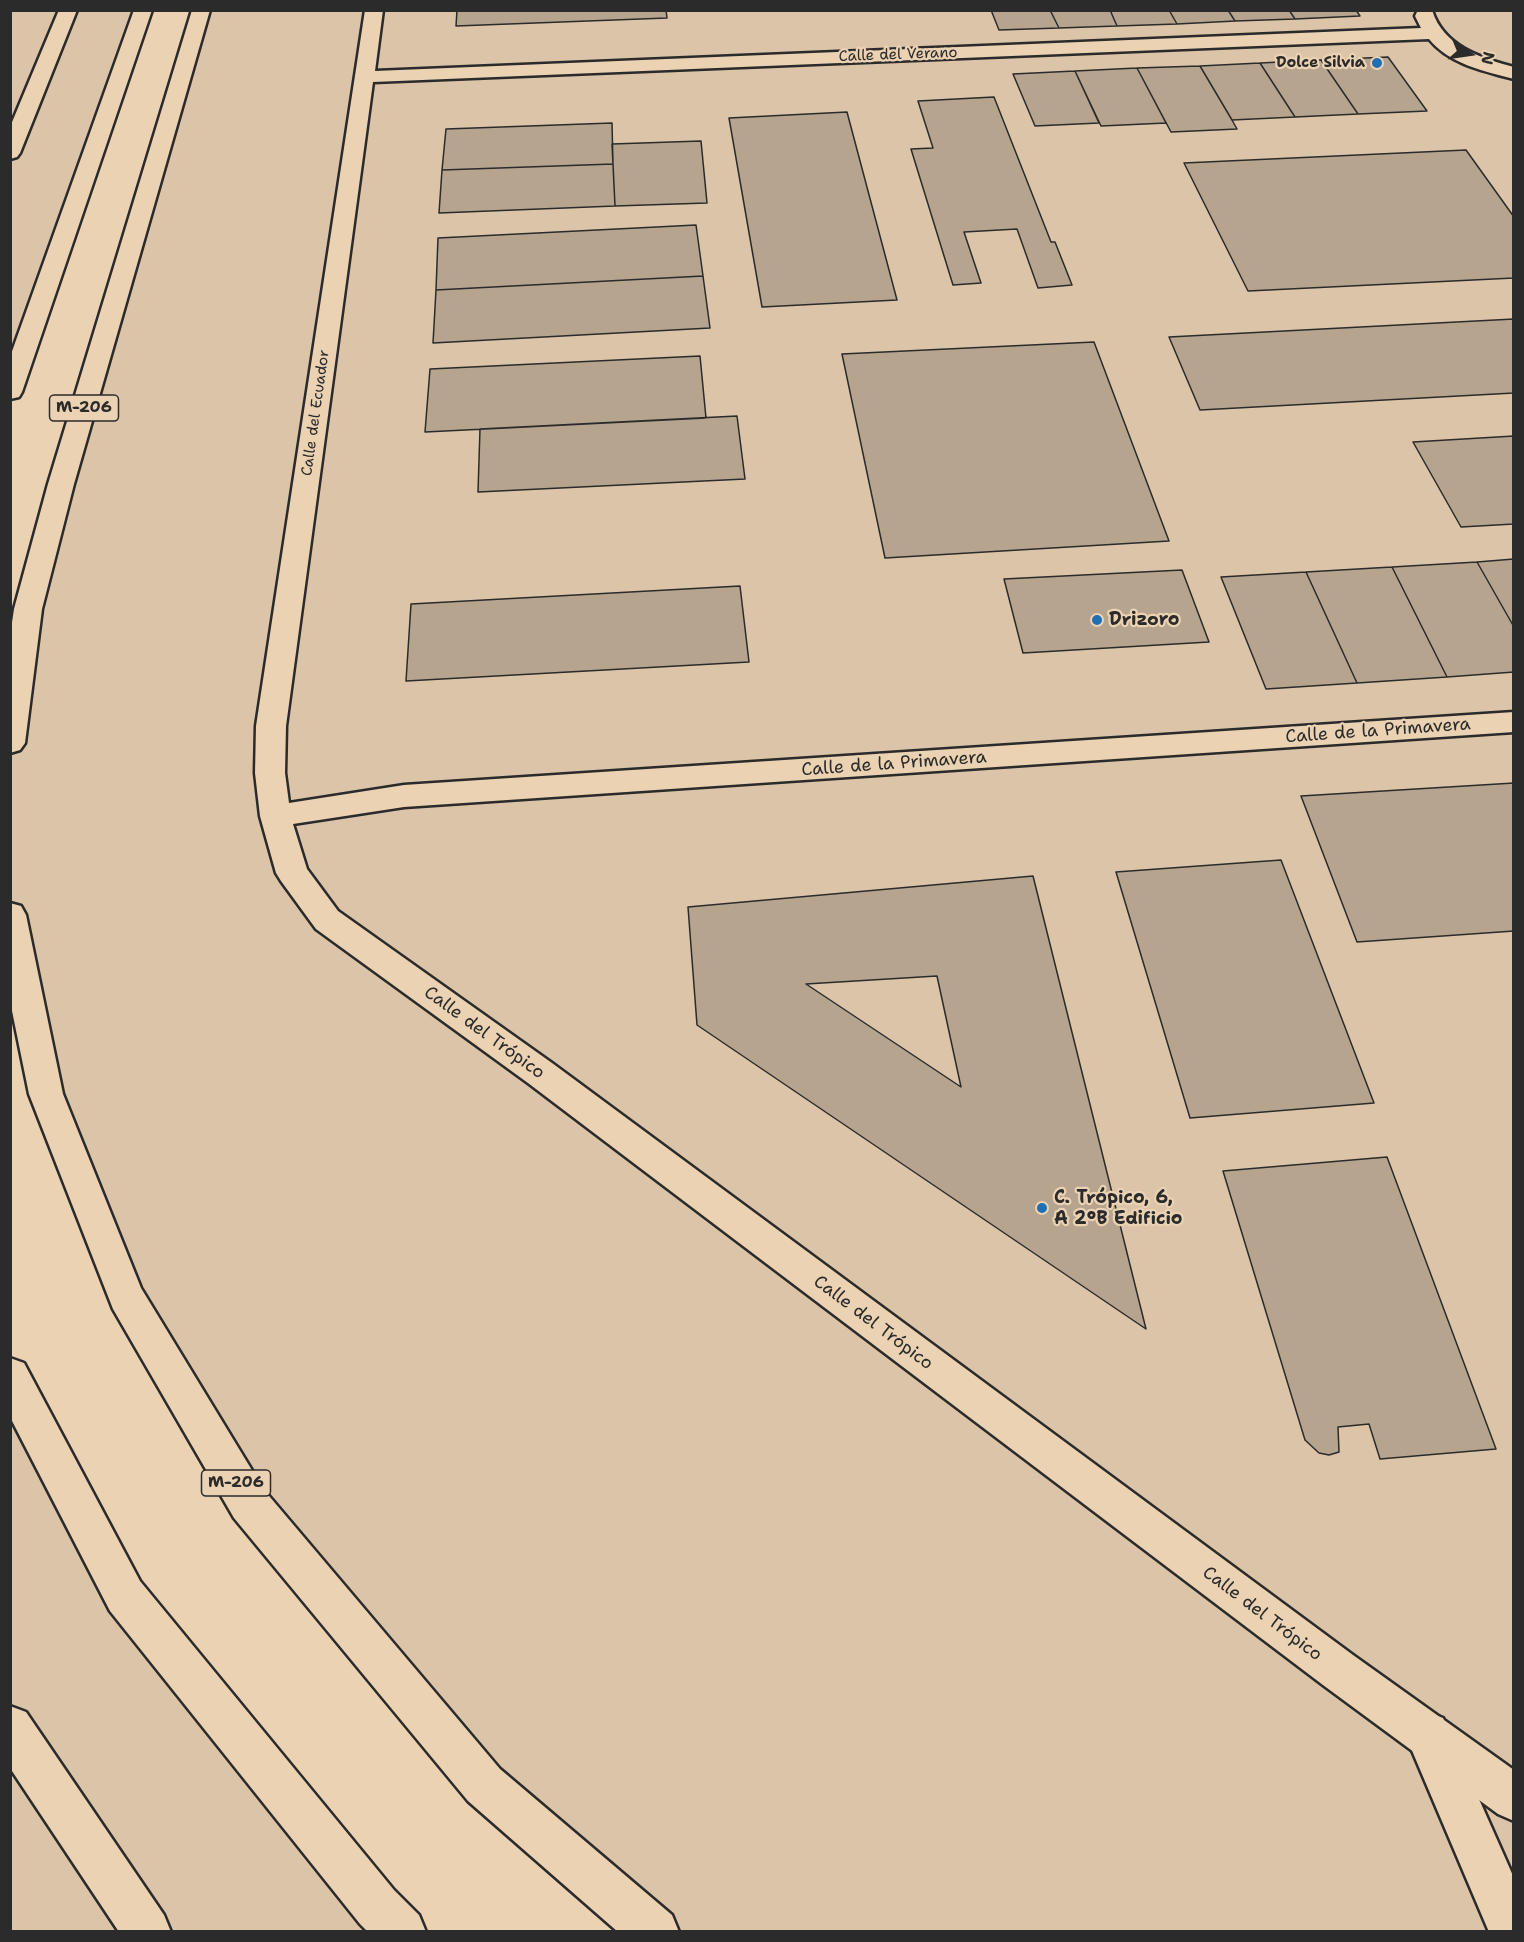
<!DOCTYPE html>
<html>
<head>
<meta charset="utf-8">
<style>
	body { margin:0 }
	#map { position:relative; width:1524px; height:1942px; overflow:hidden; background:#ebd2b3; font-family:"Shantell Sans",sans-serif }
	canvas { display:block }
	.frame { position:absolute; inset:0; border:12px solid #2b2b2b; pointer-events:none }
	.north { position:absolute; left:1440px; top:24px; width:60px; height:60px; -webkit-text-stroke:4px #ebd2b3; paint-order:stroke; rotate:103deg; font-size:16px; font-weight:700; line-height:24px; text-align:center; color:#2b2b2b }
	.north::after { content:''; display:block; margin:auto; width:21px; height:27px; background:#2b2b2b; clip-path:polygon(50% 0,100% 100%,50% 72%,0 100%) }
</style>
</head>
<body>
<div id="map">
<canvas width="1524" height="1942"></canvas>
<div class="frame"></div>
<div class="north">N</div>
</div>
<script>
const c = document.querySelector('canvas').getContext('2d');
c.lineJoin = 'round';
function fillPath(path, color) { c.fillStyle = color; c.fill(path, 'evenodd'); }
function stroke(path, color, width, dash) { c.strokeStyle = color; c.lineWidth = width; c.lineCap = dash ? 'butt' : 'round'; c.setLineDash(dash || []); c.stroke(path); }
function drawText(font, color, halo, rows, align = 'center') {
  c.font = font + ' "Shantell Sans",sans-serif'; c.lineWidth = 4.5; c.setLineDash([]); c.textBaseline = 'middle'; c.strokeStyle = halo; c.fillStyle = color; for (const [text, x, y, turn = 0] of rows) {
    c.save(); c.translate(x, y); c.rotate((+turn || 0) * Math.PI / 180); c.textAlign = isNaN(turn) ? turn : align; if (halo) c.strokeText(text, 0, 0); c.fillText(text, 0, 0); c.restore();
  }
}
fillPath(new Path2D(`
	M11,11H143L11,392Z
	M201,11H1513V1931H655L484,1785L249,1504L126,1297L46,1094L10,915V743L61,484Z
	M10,1376L125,1596L402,1931H11Z`), '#dbc4a8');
const building = new Path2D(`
	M457,10H666L667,18L456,26Z
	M991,10H1050L1059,28L999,30Z
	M1050,10H1110L1117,26L1059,28Z
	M1110,10H1169L1177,24L1117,26Z
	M1169,10H1228L1235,21L1177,24Z
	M1228,10H1289L1295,19L1235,21Z
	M1289,10H1356L1360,16L1295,19Z
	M1388,57L1427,111L1358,114L1321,60Z
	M1321,60L1358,114L1295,117L1260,63Z
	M1260,63L1295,117L1232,120L1200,66Z
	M1200,66L1232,120L1237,129L1171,132L1137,68Z
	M1137,68L1166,123L1101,126L1075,71Z
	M1075,71L1099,123L1035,126L1013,74Z
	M994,97L1051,242H1055L1072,285L1038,288L1017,229L964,232L981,283L953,285L911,149L933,148L918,101Z
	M847,112L897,300L762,307L729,118Z
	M612,123L613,164L442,170L446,129Z
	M701,141L707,203L615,206L612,144Z
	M1466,150L1514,217V278L1248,291L1184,163Z
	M613,164L615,206L439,213L442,170Z
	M696,225L703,276L436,290L438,238Z
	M703,276L710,328L433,343L436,290Z
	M1514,319V393L1200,410L1169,337Z
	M1094,342L1169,541L885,558L842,354Z
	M700,356L706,418L425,432L430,369Z
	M737,416L745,479L478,492L480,429Z
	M1514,436V524L1461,527L1413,442Z
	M1514,559V627L1477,562Z
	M1477,562L1514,627V672L1447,677L1392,567Z
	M1392,567L1447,677L1357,683L1306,572Z
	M1182,570L1209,642L1023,653L1004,579Z
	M1306,572L1357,683L1266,689L1221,577Z
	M740,586L749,662L406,681L411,604Z
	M1514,783V931L1357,942L1301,796Z
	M1281,860L1374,1103L1190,1118L1116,872Z
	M1033,876L1146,1329L697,1025L688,907ZM937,976L961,1087L806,984Z
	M1387,1157L1496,1449L1380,1459L1369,1424L1338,1427L1339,1452L1329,1455L1319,1453L1305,1440L1223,1171Z`);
fillPath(building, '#b6a48e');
stroke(building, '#2b2b2b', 1.5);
const minor = new Path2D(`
	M59,10H77L20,153L17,157L10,159V127Z
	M365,10H383L375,71L1421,28L1415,16L1418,10H1432C1443,46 1480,58 1514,67V79C1484,71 1449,64 1429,39L373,82L286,726L285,773L289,803L404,785L1514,712V732L404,807L293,824L307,869L338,911L552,1063L1353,1655L1514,1770V1821L1498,1814L1323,1685L528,1083L316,929L281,881L276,873L260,816L255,773L256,726Z
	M10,1706L26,1712L164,1915L171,1932H119L10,1768Z`);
const major = new Path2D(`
	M134,10H152L22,392L19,397L10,399V357Z
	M192,10H210L74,484L42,609L25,743L20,750L10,753V636L14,609L48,484Z
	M10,903L21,906L26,915L63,1094L141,1288L264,1490L500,1769L672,1915L679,1932H618L468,1801L234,1518L113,1309L29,1094L10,1001Z
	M10,1358L24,1363L140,1581L394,1890L419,1915L426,1932H368L360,1924L110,1611L10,1417Z
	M1427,1712L1443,1718L1514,1878V1932H1489L1405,1734L1411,1718Z`);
stroke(minor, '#2b2b2b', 5);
stroke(major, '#2b2b2b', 5);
fillPath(minor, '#ebd2b3');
fillPath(major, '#ebd2b3');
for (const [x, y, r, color] of [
	[1377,63,6,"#1f6fb2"],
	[1097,620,6,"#1f6fb2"],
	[1042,1208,6,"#1f6fb2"]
]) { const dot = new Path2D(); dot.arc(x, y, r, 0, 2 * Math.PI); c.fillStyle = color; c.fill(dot); stroke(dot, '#ebd2b3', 2); }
drawText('15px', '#2b2b2b', '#ebd2b3', [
	["Calle del Verano",898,55,-2],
	["Calle del Ecuador",316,413,-82]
]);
drawText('bold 15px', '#2b2b2b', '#ebd2b3', [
	["Dolce Silvia",1365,63]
], 'right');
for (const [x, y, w] of [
	[84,408,69],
	[236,1483,69]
]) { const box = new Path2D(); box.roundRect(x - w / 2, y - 13, w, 26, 4.5); c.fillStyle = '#ebd2b3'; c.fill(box); stroke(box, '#2b2b2b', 1.5); }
drawText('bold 16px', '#2b2b2b', null, [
	["M-206",84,408],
	["M-206",236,1483]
]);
drawText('bold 18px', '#2b2b2b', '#ebd2b3', [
	["Drizoro",1109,620],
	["C. Trópico, 6,",1054,1198],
	["A 2ºB Edificio",1054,1219]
], 'left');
drawText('18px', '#2b2b2b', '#ebd2b3', [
	["Calle de la Primavera",1378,731,-4],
	["Calle de la Primavera",894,764,-4],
	["Calle del Trópico",484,1033,36],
	["Calle del Trópico",873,1323,37],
	["Calle del Trópico",1262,1614,37]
]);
</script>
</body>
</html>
